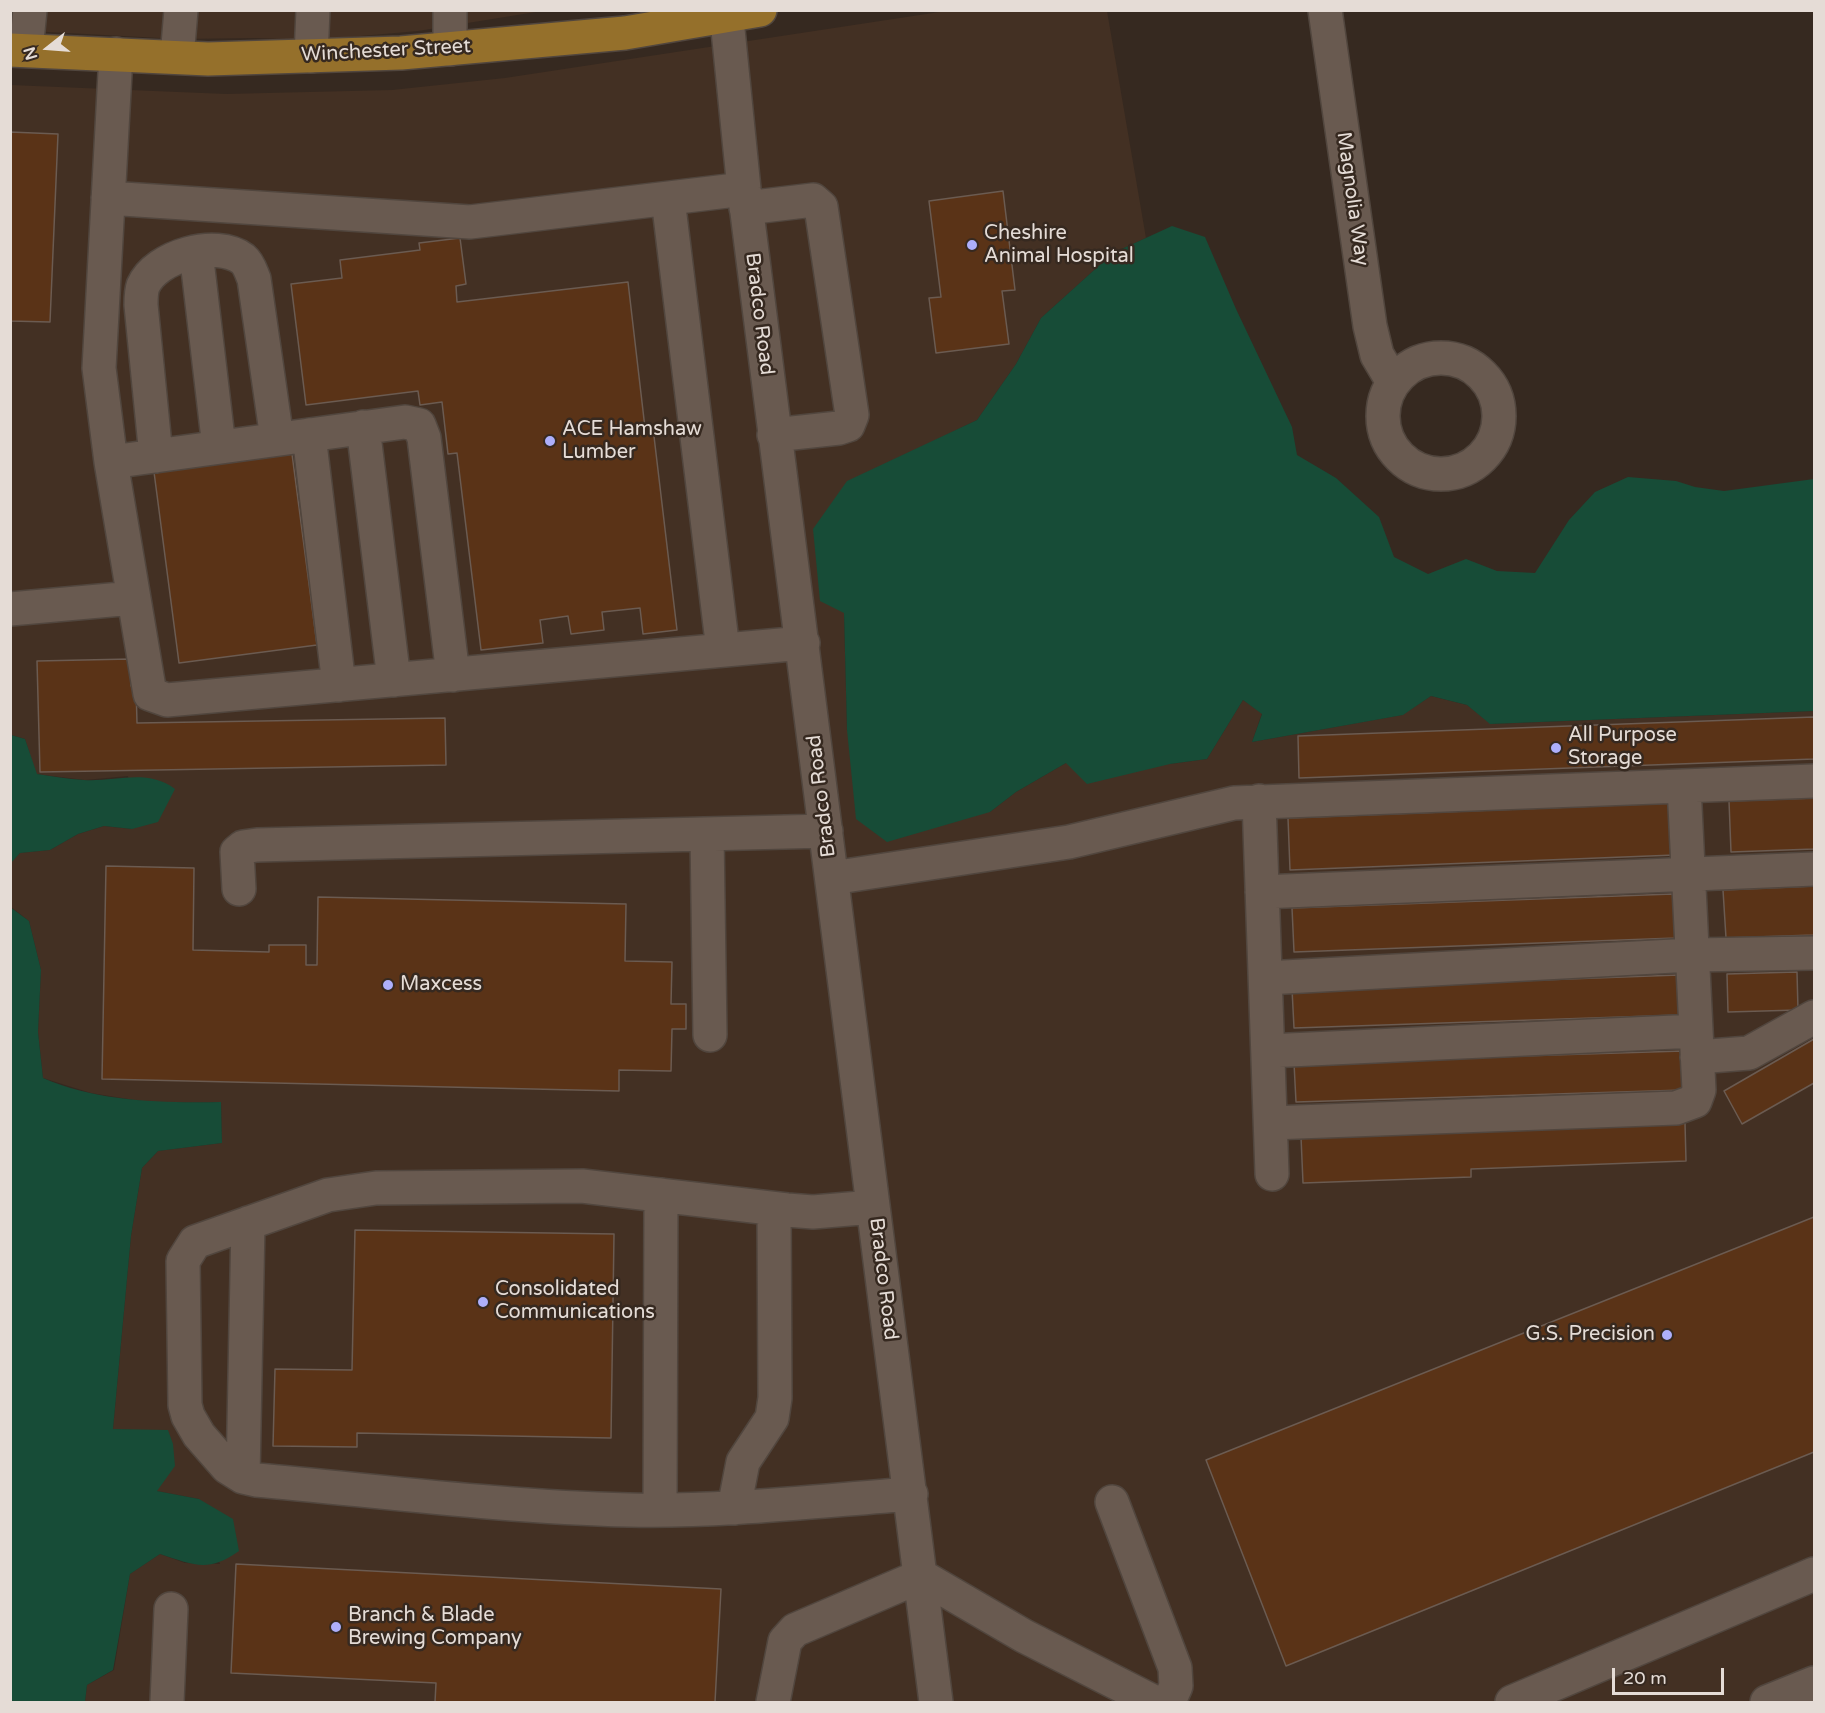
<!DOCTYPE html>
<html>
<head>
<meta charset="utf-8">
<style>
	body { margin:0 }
	#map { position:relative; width:1825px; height:1713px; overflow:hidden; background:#362920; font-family:"Varela Round",sans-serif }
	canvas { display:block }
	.frame { position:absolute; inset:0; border:12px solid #e5dcd6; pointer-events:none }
	.north { position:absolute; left:18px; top:18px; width:60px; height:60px; -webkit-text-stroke:4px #362920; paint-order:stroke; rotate:253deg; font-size:16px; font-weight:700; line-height:24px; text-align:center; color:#e5dcd6 }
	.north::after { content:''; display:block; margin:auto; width:21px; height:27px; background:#e5dcd6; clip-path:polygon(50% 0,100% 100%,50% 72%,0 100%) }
	.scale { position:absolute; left:1612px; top:1668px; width:112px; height:27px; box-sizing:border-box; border:3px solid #e5dcd6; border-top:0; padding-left:8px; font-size:18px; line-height:21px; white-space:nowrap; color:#e5dcd6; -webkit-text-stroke:4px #362920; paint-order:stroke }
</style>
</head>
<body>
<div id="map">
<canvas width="1825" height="1713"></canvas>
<div class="frame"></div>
<div class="north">N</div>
<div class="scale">20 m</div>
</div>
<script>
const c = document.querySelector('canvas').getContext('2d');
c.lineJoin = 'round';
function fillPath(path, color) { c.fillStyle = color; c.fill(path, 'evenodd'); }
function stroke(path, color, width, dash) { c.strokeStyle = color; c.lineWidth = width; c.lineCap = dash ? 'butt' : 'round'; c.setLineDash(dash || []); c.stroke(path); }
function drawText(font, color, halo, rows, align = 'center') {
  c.font = font + ' "Varela Round",sans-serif'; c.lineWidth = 5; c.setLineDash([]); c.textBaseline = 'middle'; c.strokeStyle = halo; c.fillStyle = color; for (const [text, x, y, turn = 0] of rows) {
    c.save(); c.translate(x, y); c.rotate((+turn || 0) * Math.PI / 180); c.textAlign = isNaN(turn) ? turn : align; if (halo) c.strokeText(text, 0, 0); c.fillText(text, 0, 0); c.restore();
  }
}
fillPath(new Path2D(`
	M10,11H542L418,31L315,40L255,38L179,39L11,30Z
	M946,11H1107L1146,238L1113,253L1041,318L1016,364L977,420L924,446L844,613L847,730L990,812L1016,792L1066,763L1170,764L1207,759L1243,700L1262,713L1252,742L1402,715L1431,696L1467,705L1491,724L1814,711V1702H85L87,1685L114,1670L130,1574L160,1554L185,1563L220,1564L199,1499L157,1491L133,1430L113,1429L131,1236L142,1168L158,1151L222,1143L221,1102L153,1103L91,1093L43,1078L38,1032L41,970L29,921L11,907L10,863L20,853L50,850L78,834L104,826L132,829L128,776L85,780L36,774L25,739L11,735V85L226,94L392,90L505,78Z`), '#433023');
fillPath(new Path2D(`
	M1172,226L1205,237L1236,309L1292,427L1297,455L1336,478L1379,517L1394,557L1428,574L1466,559L1497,571L1535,573L1569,520L1595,492L1628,477L1676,481L1695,487L1724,491L1814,479V711L1490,724L1467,705L1431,696L1403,715L1252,742L1262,714L1243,700L1207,759L1170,764L1087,784L1066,763L1016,792L990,812L887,842L856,819L847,730L844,613L820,601L813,529L847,481L977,420L1016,364L1041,318L1113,253Z
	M11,735L25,739L37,774C52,776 68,779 84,780C115,782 148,768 175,789L158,822L132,829L104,826L78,834L50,850L20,853L11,863Z
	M10,907L29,921L41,970L38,1032L43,1078C99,1102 161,1103 221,1102L222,1143L158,1151L142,1168L131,1236L113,1429L168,1430L173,1444L175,1466L157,1491L199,1499L233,1519L239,1551C208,1573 194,1565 160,1554L130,1574L113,1670L87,1685L85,1702H11Z`), '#174c37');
const building = new Path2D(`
	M10,132L58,134L50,322L10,321Z
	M1003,191L1015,290L1002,291L1009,344L936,353L929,298L941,297L929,201Z
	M460,238L466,284L456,286L457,302L628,282L645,428H653L677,630L643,634L640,608L602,612L604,630L571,634L568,616L540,620L543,643L481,650L457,453L448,454L442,402L420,405L418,391L306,405L291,284L342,278L340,260L420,250L419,243Z
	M292,454L317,645L179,663L154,472Z
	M130,659L131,686H136L137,723L445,718L446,765L40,772L37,661Z
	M1814,717V759L1299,778L1298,736Z
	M1814,798V849L1731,852L1729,801Z
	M1673,803L1675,855L1290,870L1288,818Z
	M106,866L194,868L193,950L269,952V945H306V965H317L318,897L626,904L625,961L672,962L671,1004H686V1029H672L671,1071L619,1070V1091L102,1079Z
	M1814,886V935L1726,938L1723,890Z
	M1673,894L1676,938L1294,952L1292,908Z
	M1797,972L1798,1010L1728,1012L1727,974Z
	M1679,975L1681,1015L1294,1028L1292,989Z
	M1814,1039V1083L1742,1124L1724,1091Z
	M1683,1051L1684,1090L1296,1102L1294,1063Z
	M1685,1123L1686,1161L1471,1169V1177L1303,1183L1301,1137Z
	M1814,1217V1452L1286,1666L1206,1460Z
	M355,1230L614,1234L611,1438L357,1433V1447L273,1446L275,1369L352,1370Z
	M236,1564L721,1589L715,1702H435L436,1683L231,1673Z`);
fillPath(building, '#5a3317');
stroke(building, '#6b5b51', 1.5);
const minor = new Path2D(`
	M450,10V49
	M726,10L744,189L936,1702
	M1325,10L1370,326L1377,355L1393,382
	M26,50L30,10
	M116,54L99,368L111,462L150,694L167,700L803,643
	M311,56L313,10
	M177,57L181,10
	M108,198L470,222L744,189
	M668,199L723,650
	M746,208L813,200L821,207L852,415L848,425L839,428L774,435
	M196,252L219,447
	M1383 416a58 58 0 1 1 116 0a58 58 0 1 1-116 0Z
	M363,427L394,680
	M309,435L339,685
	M156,456L141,305C141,299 141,292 143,286C156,256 216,239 243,259C249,264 251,272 254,279L277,439
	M111,462L405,422L419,425L424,438L453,675
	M10,609L133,598
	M1259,801L1272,1174
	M707,834L710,1035
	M832,878L1069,842L1234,803L1814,781
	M239,889L237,852L243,847L257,845L826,831
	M1262,892L1814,869
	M1266,978L1692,955L1814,953
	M1268,1051L1696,1031
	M1697,1057L1749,1053L1814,1017
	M1271,1123L1676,1108L1695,1101L1699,1090L1684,786
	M873,1207L813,1212L787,1210L582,1186L376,1188L328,1195L195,1242L183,1261L185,1405L188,1416L199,1435L227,1467L243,1477L256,1480C380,1491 505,1507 629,1510C723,1512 817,1501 911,1494
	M243,1477L248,1223
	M1112,1502L1175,1668L1176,1686L1169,1702
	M734,1508L743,1462L772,1418L775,1398L774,1209
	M660,1510L661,1195
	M921,1576L1024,1636L1154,1702
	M167,1702L171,1609
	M773,1702L785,1641L795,1630L921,1576
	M1512,1702L1814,1574
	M1767,1702L1814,1683`);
const major = new Path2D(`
	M10,50L208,59L401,53L625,33L760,10`);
stroke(minor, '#51463e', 36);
stroke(major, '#51463e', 36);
stroke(minor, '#695a50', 33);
stroke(major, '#95702b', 33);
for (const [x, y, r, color] of [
	[972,245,6,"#adaffb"],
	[550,441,6,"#adaffb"],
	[1556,748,6,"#adaffb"],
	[388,985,6,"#adaffb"],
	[483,1302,6,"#adaffb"],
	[1667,1335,6,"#adaffb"],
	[336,1627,6,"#adaffb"]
]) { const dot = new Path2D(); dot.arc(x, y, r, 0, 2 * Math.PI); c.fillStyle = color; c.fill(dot); stroke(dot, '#362920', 2); }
drawText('20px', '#e5dcd6', '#362920', [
	["Winchester Street",386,51,-3],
	["Magnolia Way",1352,199,82],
	["Bradco Road",759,314,83],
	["Bradco Road",822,796,-97],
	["Bradco Road",883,1279,83]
]);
drawText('20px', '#e5dcd6', '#362920', [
	["Cheshire",984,234],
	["Animal Hospital",984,257],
	["ACE Hamshaw",562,430],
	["Lumber",562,453],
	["All Purpose",1568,736],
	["Storage",1568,759],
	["Maxcess",400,985],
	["Consolidated",495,1290],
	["Communications",495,1313],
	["G.S. Precision",1655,1335,"right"],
	["Branch & Blade",348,1616],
	["Brewing Company",348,1639]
], 'left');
</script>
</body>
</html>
